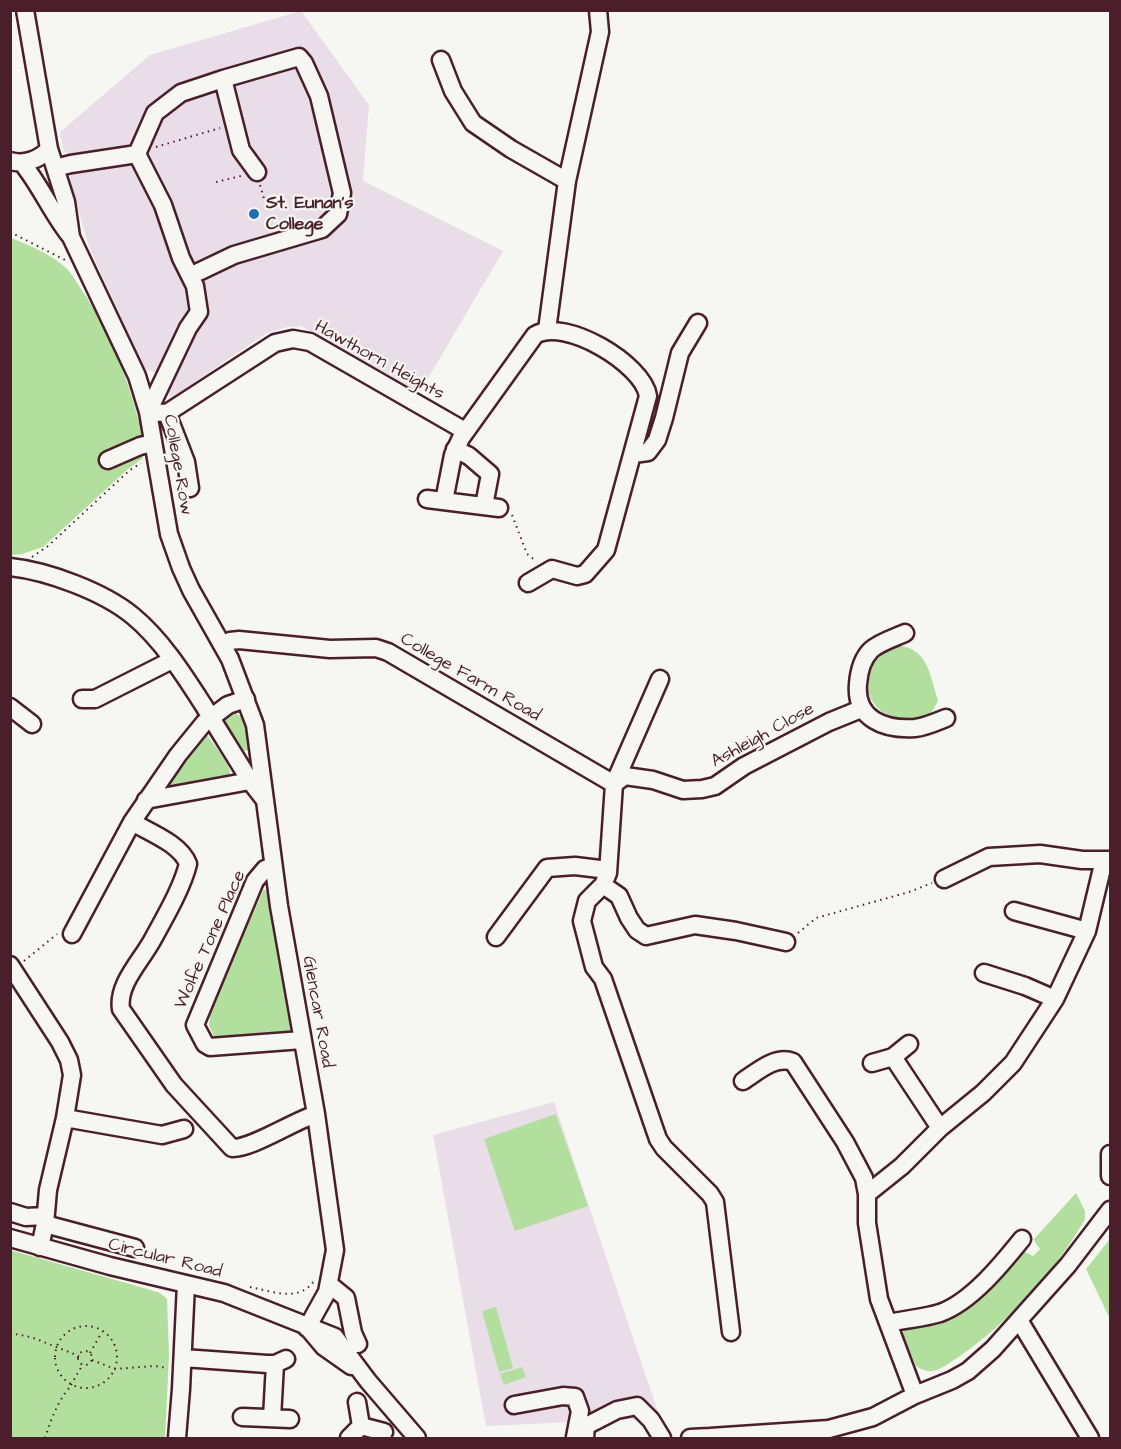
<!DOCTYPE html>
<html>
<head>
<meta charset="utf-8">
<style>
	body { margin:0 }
	#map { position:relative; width:1121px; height:1449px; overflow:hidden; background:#f6f6f2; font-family:"Architects Daughter",sans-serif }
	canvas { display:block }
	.frame { position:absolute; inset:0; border:12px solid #4a1f2b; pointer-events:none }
</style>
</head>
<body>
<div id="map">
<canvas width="1121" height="1449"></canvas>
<div class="frame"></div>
</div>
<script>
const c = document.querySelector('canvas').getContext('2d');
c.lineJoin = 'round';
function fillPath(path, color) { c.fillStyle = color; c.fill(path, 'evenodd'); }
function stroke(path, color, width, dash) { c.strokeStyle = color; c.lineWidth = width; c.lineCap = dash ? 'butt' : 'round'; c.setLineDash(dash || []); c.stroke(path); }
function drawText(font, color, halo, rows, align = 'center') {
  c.font = font + ' "Architects Daughter",sans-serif'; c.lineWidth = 4.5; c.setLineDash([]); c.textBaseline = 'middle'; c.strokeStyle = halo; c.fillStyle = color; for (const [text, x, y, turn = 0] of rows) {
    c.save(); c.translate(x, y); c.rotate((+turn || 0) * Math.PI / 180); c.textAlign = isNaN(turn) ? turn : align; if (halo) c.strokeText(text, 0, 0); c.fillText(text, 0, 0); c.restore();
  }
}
fillPath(new Path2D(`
	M301,11L369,105L363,181L503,251L420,392L301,326L287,327L267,333L171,398L157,373L145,369L89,247L69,178L73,172L70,157L63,149L60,132L150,55Z
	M554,1102L660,1418L486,1426L433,1135Z`), '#e9dde7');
fillPath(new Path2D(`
	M11,238C30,246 52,254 67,269C73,275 78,285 83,292C112,334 129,383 142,432L143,439L139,442L143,458L128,469L43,547L22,554L11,555Z
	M897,645C929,649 929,674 938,700C935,707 931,715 924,719C920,720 914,720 910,720C882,720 863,701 868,672C870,665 873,657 879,652C883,649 891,647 897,645Z
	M235,713L242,717C246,727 250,740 248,750L241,752L221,720L230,714Z
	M200,734L207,735C214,746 235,766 229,779L167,789L166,786Z
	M264,889L274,895L293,1034L215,1040L209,1025L211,1009Z
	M556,1114L588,1206L515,1231L484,1139Z
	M1076,1193L1085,1211V1219C1056,1271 1006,1325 957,1358C949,1363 942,1369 933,1371C926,1372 921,1369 916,1366L902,1333L908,1326C919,1325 931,1324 942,1321C970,1313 997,1277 1017,1256L1025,1252L1033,1256L1040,1249L1035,1242L1034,1239Z
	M1110,1239V1319L1086,1269Z
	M10,1250L144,1288L160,1293L167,1299L169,1356L165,1438H11Z
	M496,1307L513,1368L499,1372L482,1311Z
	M522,1367L526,1377L504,1385L500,1374Z`), '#b2df9d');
const minor = new Path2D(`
	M441,60L453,91L473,123L511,149L567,181
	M10,161C24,165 39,160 49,149
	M22,163C41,186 52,214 71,237L66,202L49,149L25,10
	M55,168L71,164L137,154
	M257,172L241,150L223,79L181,93L155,113L137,154L163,205L181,258L195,286L199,312L188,328L148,412L167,413L275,343L293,339L310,342L465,431
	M71,237L137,376L148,412L169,534L181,568L191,590L230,659L255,725L279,906L316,1114L335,1250L327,1292L307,1328
	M190,276L234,255L322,229L338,214L342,193L319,96L304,63L299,57L223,79
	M547,330L567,181L600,32L598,10
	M167,413L186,462L190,488
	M455,449L469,456L490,474L484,506
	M633,454L648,452L657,440L664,418L680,353L698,323
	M108,460L140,446L153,443
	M427,499L499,508
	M444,501L453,455L461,438L535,335C565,317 643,364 648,396L606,550L585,574L577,576L552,569L528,583
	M10,567C48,571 104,592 133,616C162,640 184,675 204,706C219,731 235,756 250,781L264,799
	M905,633C894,638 880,642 871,650C862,659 859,671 858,684C855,719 884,730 915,728C925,727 936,722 946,718
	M223,645L230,641L239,640L330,649L376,648L388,652L614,784
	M660,679L614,784L608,873L603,885L587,901L582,921L594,967L603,979L658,1139L664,1148L710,1194L715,1202L731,1332
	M82,699H95L172,660
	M10,707L32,724
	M614,784L625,776L653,780L683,790L702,789L715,786L744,766L829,722L861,709
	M146,800L250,781
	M132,822C149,832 181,844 188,864C182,888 165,917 153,939C142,960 117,984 121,1009L174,1085L232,1148C251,1149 294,1121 316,1114
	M1104,860L1087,931L1055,999L1013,1063L983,1093L940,1128L902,1166L867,1194V1223L879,1299L915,1395L952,1380L968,1371L993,1349L1068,1265L1110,1210
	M273,866L265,869L255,881L195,1025L205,1044L210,1047L302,1040
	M944,879L989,857L1040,854L1082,860H1110
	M603,885L619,896L629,918L637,930L646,936L695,925L736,931L786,942
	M1014,911L1087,931
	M72,934L132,822L178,755L204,723L228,705L246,699
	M496,937L547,868L575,866L608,870
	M10,965L60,1042L69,1060L72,1075L65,1118L48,1190L45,1224L40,1247
	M984,973L1025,986L1055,999
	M893,1057L940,1128
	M872,1063L893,1057L909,1044
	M743,1081C757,1072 775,1055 793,1062L845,1142L864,1178L867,1194
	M65,1118L162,1135L184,1129
	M1110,1154V1176
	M10,1212L26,1217L45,1216
	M45,1224L135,1248
	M10,1238L110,1266L224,1293L335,1337L368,1381L417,1438
	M330,1285L346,1298L353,1333L358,1344
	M1019,1320L1090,1438
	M889,1323C906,1319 924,1318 940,1313C971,1302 1001,1265 1022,1239
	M308,1328L324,1347L351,1366
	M183,1358L267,1364H275L286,1359
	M357,1402L361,1426
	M514,1405L563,1396L575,1397L580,1411L575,1437
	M242,1417L290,1419
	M272,1418L275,1364
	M710,1437L829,1429L873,1417L915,1395
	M177,1438L181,1389L186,1284
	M349,1438L361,1426L384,1432
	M585,1438L586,1426L617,1410L637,1406L651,1420L662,1438
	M690,1438L710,1437V1438`);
stroke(minor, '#4a1f2b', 21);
stroke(new Path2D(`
	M156,147L220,128
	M216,182L241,176
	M260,185L265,202
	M10,232L67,261
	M512,515L527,554L536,561
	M32,557L48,546L130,470L141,463
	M798,933L816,918L909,892L932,883
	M24,961L57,934
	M250,1287C272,1291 298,1303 314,1281
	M55 1357a31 31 0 1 1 62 0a31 31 0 1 1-62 0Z
	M10,1333L31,1337L79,1356
	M78 1358a7 7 0 1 1 14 0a7 7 0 1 1-14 0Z
	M90,1353L102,1332
	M92,1360L115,1369L154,1366L168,1368
	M71,1385L83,1364
	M45,1438C51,1420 58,1399 72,1385`), '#4a1f2b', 2, [1.5, 4.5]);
stroke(minor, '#f6f6f2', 16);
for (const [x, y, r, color] of [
	[254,214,6,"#1f6fb2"]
]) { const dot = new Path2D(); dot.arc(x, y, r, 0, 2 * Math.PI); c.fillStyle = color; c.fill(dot); stroke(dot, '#f6f6f2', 2); }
drawText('bold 18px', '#4a1f2b', '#f6f6f2', [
	["St. Eunan's",266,204],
	["College",266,225]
], 'left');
drawText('18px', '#4a1f2b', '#f6f6f2', [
	["Hawthorn Heights",379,361,29],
	["College Row",177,465,80],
	["College Farm Road",470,678,30],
	["Ashleigh Close",763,736,-29],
	["Wolfe Tone Place",211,940,-66],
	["Glencar Road",317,1012,80],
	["Circular Road",165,1259,14]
]);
</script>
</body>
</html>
